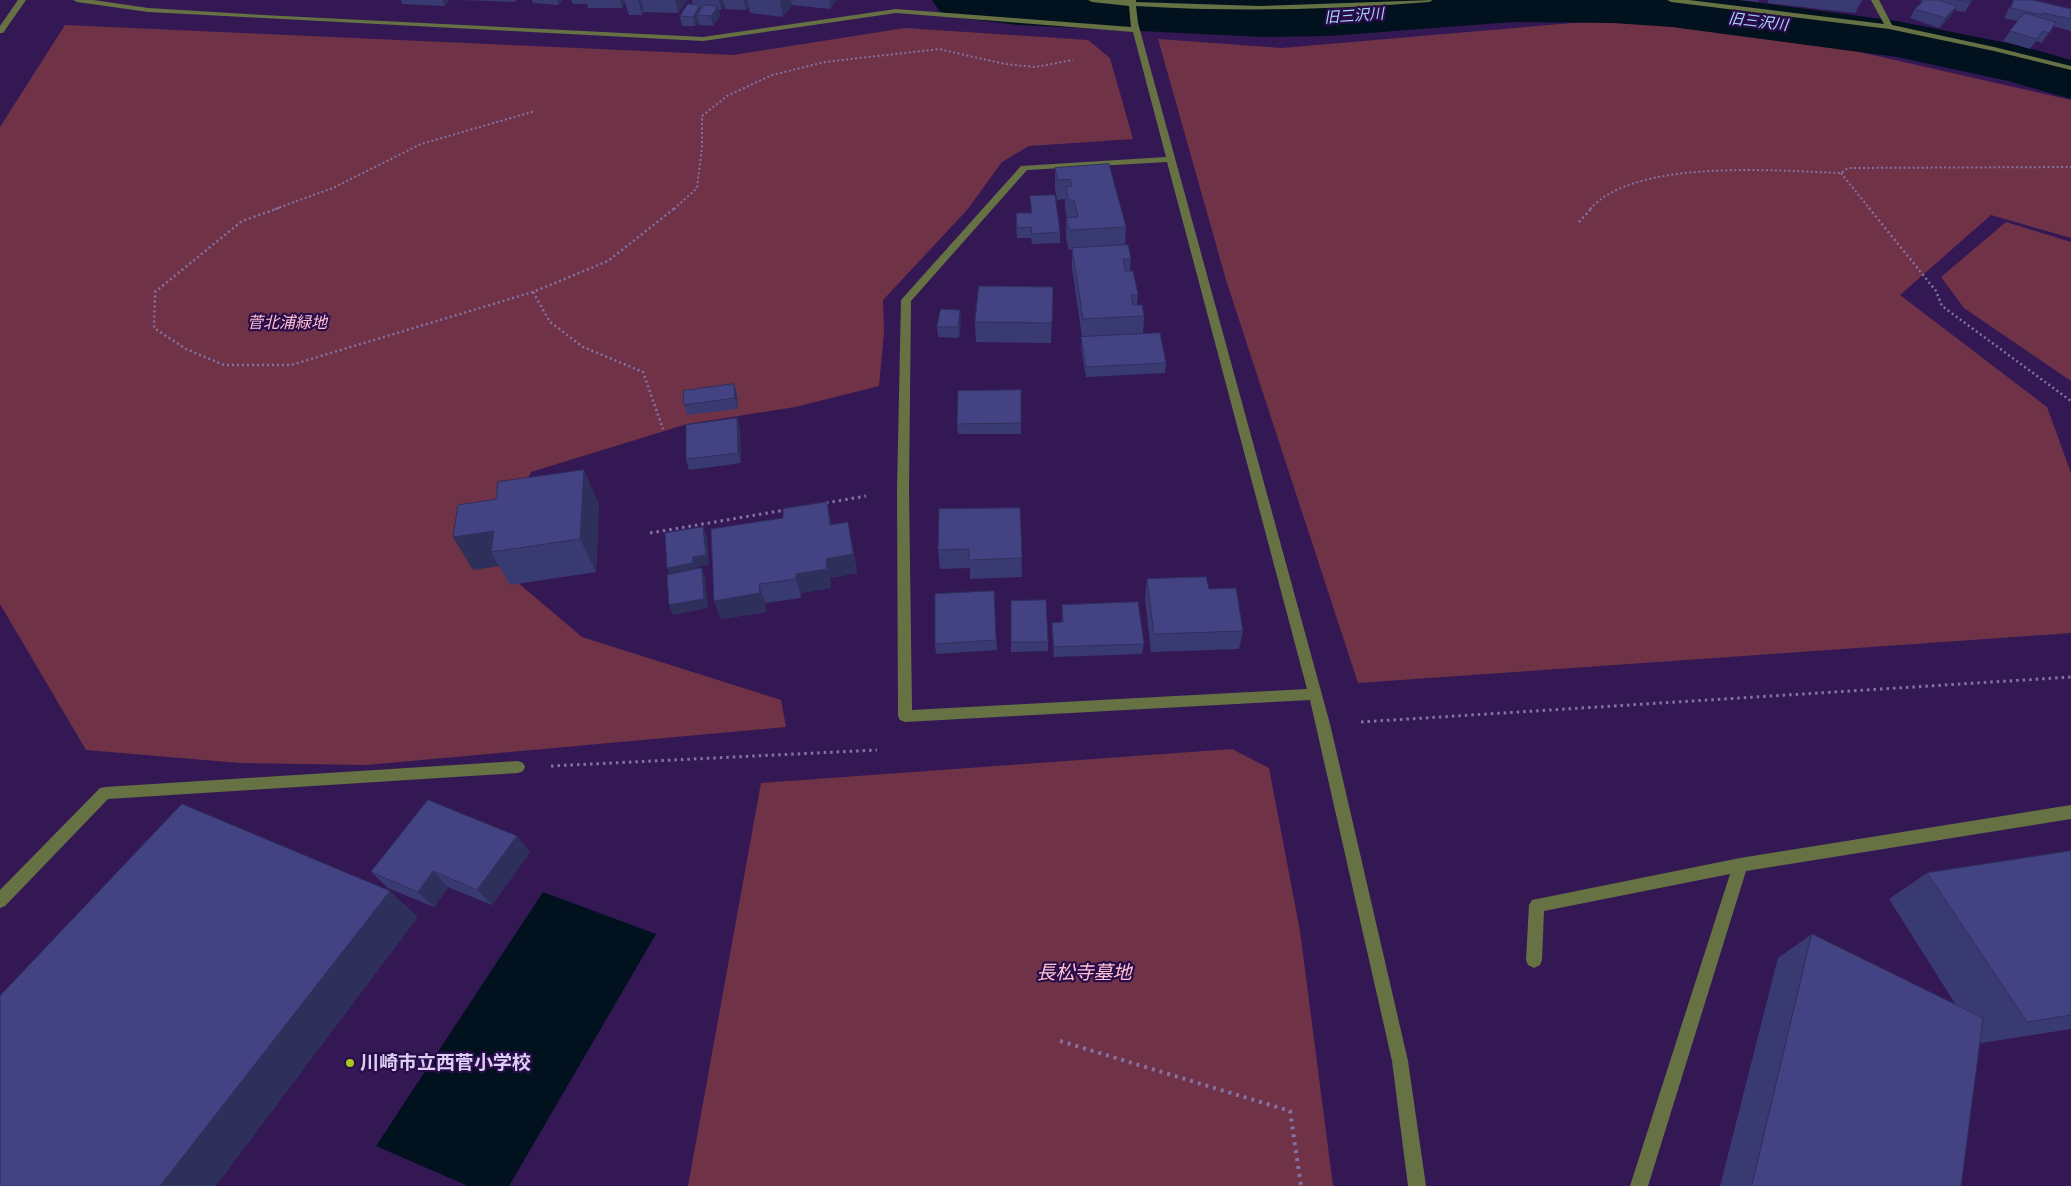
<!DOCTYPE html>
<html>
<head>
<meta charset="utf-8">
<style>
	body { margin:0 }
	canvas { display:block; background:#331854 }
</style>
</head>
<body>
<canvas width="2071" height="1186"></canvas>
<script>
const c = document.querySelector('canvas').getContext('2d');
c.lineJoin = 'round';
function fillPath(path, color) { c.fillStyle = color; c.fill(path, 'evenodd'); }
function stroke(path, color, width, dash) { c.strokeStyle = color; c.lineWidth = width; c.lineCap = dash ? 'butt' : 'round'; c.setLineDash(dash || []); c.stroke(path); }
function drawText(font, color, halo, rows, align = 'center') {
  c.font = font + ' "Playfair Display","Noto Sans JP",serif'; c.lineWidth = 4.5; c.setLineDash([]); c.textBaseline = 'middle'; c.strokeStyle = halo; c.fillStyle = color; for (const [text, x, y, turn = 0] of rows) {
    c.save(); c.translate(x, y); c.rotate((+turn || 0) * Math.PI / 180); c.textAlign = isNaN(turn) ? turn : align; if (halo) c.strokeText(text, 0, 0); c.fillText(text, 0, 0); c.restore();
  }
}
fillPath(new Path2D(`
	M1619,19L1855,51L2071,100V238L1991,215L1900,295L2047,407L2071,473V633L1358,683L1226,280L1158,39L1282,48Z
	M65,25L733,55L905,28L1088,40L1110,58L1133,139L1029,146L1002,162L967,210L883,300L884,332L879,386L795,407L687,424L531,472L491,560L582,637L781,700L786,727L366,765L240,763L86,750L0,604V127Z
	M2006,222L2071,242V381L1964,308L1941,277Z
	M1232,749L1269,768L1300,931L1333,1186H688L761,783Z`), '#703247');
fillPath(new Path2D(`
	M543,892L656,934L509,1186H468L376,1146Z`), '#01111e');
fillPath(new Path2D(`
	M932,0H1739L1897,21L2022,46L2071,60V99L2008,81L1897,57L1672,27L1613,23L1513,22L1329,36L1263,37L1018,25L961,18L940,12Z`), '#01111e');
stroke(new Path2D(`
	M1841,173L1870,209
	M275,209L333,188L421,144L535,111
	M674,209L697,188L702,147V116L727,96L772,75L825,62L939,49L1005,64L1035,67L1073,60
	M1590,209C1635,158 1777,171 1841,173L1848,168L2071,167`), '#8572a3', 2, [2, 2.5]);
stroke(new Path2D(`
	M279,208L242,221L155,292L154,328L186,349L224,365H291L533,292L608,261L675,208
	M1869,208L1936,291L1942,306L2071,401
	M1579,222L1592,208
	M533,292L550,322L583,347L643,372L663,429`), '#8572a3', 2.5, [2, 3]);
stroke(new Path2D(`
	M826,503L866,496
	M650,533L785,510
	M1361,722L2071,677
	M551,766L877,750`), '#8572a3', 3, [2.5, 4]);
stroke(new Path2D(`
	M1060,1041L1290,1111L1301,1186`), '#8572a3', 4, [3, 5]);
fillPath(new Path2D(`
	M18,0H26L3,33H0V26Z
	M73,0H93L148,8L263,15L703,37L896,9L1131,27L1129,6L1092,2L1088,0H1136V2L1260,6L1433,0L1429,2C1331,10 1234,12 1136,6L1138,23L1330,724L1408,1061L1426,1186H1408L1392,1061L1310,700L905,722L900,720L898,716L897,490L901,300L1021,166L1166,157L1133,32L896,13L703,41L148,12L77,2ZM1167,162L1307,689L912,710L909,490L911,301L1027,170Z
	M1667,0H1689L1884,24L1871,0H1879L1892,25L1994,47L2071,66V70L1994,51L1889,29L1671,2Z
	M518,761L523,763L525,767L523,771L518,773L108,799L5,906L0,908V890L100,788L105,787Z
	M2071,805V819L1746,871L1648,1186H1630L1730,874L1544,911L1542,960L1540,965L1534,968L1528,965L1526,960L1529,905L1532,900L1740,858Z`), '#667243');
fillPath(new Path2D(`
	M401,0H449L444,6L402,4Z
	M461,0H516L515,2Z
	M532,0H562L558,5L533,3Z
	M571,0H687L678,13L644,12L642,15H629L625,3L622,8H588L587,4H573Z
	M692,0H836L830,9L792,5L783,17L750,13L748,6L746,10L725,9L724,4L721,10H718L720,16L713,26L699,25L698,21L695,26H682L680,16L693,5Z
	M1739,0H1759L1758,2Z
	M1768,0H1862L1855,13L1768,3Z
	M1921,0H1971V2L1965,12L1954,10L1951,16L1939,28L1910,18L1915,9L1921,4Z
	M2014,0H2023L2071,9V31L2053,26L2042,43L2036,41L2030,49L2003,41L2018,21L2004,18L2009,8Z
	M1109,164L1126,227L1125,245L1131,259L1130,271L1138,294L1137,305L1144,316L1143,334L1166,363L1165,373L1086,377L1081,348L1082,337L1072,268V250H1069L1066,238V218H1067L1065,207V199L1057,200L1055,188V168Z
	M1030,196L1060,232V243L1032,244L1031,238H1017L1016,224V213H1031Z
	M1053,287L1051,343L976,342L975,322Z
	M961,320L959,338L938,337L937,327Z
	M734,384L737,395L738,409L687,415L684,405Z
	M1021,390V434H958L957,424Z
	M740,428L741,463L689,470L686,459Z
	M599,504L596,572L510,585L499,566L473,570L453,537Z
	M1020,508L1022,577L970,579V568L940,569L938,550Z
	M832,525L852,542L857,573L830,578L831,588L801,593V598L765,603L766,612L721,619L714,601Z
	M1147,579L1209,589L1243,631L1239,649L1151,652L1145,598Z
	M994,591L997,650L936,654L935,644Z
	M1062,605L1144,644L1142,654L1054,657L1052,632V623L1062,622Z
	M1011,642H1048V651L1011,652Z
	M2071,851V1029L1981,1043L1980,1041L1961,1186H1720L1778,958L1812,934L1956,1005L1889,899L1927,873Z
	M530,852L492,905L448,887L434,907L388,888L371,872Z`), '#3a3a72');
fillPath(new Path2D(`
	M442,0H449L444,6Z
	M557,0H562L558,5Z
	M620,0H625V3L622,8Z
	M638,0H641L644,12L642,15Z
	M675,0H687L678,13Z
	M719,0H723L724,4L721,10Z
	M744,0H747L748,6L746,10Z
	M780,0H791L792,5L783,17Z
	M829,0H836L830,9Z
	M700,5L702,15H697L698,21L695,26L693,17Z
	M718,6L720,16L713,26L711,16Z
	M1957,6L1951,16L1939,28L1945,18Z
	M960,310L961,320L959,338L958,327Z
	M734,384L737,395L738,409L735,398Z
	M737,418L740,428L741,463L738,453Z
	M584,470L599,504L596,572L580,539Z
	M827,502L831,521L834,544L830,525Z
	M848,522L857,573L830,578L831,588L801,593V598L796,579V574L826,559Z
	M703,527L707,537L709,565L697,567V573L671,577L667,568L693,557Z
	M494,531L491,552L499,566L473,570L453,537Z
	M702,568L705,578L708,608L673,615L669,605Z
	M759,584L765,603L766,612L721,619L714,601Z
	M517,836L530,852L492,905L477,890Z
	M433,871L448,887L434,907L418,892Z
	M390,891L418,917L216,1186H160Z`), '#2f2f5c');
const building = new Path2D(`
	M1925,0H1938L1957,6L1945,18L1915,9Z
	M1958,0H1971V2Z
	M2014,0H2033L2071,9V19L2043,13L2042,15L2011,8Z
	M688,4L700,5L693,17L680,16Z
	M704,5L718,6L711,16L697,15Z
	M2024,13L2056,22L2049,33L2043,31L2037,39L2010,31Z
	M1109,164L1126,227L1069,230L1066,218L1078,217L1074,200H1068L1066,187L1072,186L1070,179L1058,180L1055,168Z
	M1055,195L1060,232L1032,234L1031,227L1017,228L1016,213H1032L1030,196Z
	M1128,245L1131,259H1123L1125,271H1133L1138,294L1131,295L1133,305H1142L1144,316L1083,319L1072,248Z
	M979,286L1053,287L1052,323L975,322Z
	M941,309L960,310L958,327H937Z
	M1160,333L1166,363L1086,367L1081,337Z
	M734,384L735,398L684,405L683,391Z
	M1021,390V423L957,424L958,391Z
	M737,418L738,453L686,459V425Z
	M584,470L580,539L491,552L494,531L453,537L458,505L496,499L498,482Z
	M827,502L830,525L848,522L853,554L826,559L827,569L796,574V579L759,584L760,593L714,601L711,529L783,518V509Z
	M1020,508L1022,558L969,560V549L938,550L939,509Z
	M703,527L706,555L693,557V563L667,568L665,533Z
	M702,568L704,599L669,605L667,575Z
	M1206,577L1209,589L1236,588L1243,631L1154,634L1147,579Z
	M994,591L996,640L935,644V594Z
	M1046,600L1048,642H1011V601Z
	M1138,602L1144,644L1054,647L1052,623L1063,622L1062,605Z
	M428,800L517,836L477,890L433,871L418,892L371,872Z
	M182,804L390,891L160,1186H0V996Z
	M2071,851V1015L2027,1022L1927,873Z
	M1812,934L1983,1018L1961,1186H1752Z`);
fillPath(building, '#434384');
stroke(building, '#2f2f5c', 1);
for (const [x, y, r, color] of [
	[350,1063,5,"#a8c71c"]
]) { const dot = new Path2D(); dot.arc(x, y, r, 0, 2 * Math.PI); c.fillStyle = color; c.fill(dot); stroke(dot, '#290c49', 2); }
drawText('italic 15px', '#a5d8fd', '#290c49', [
	["旧三沢川",1354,16,-4],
	["旧三沢川",1758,22,7]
]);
drawText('italic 16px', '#ffc1d2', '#290c49', [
	["菅北浦緑地",287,323]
]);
drawText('italic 19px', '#ffc1d2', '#290c49', [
	["長松寺墓地",1084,973]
]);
drawText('bold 19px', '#dbcff4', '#290c49', [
	["川崎市立西菅小学校",360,1063]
], 'left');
</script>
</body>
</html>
